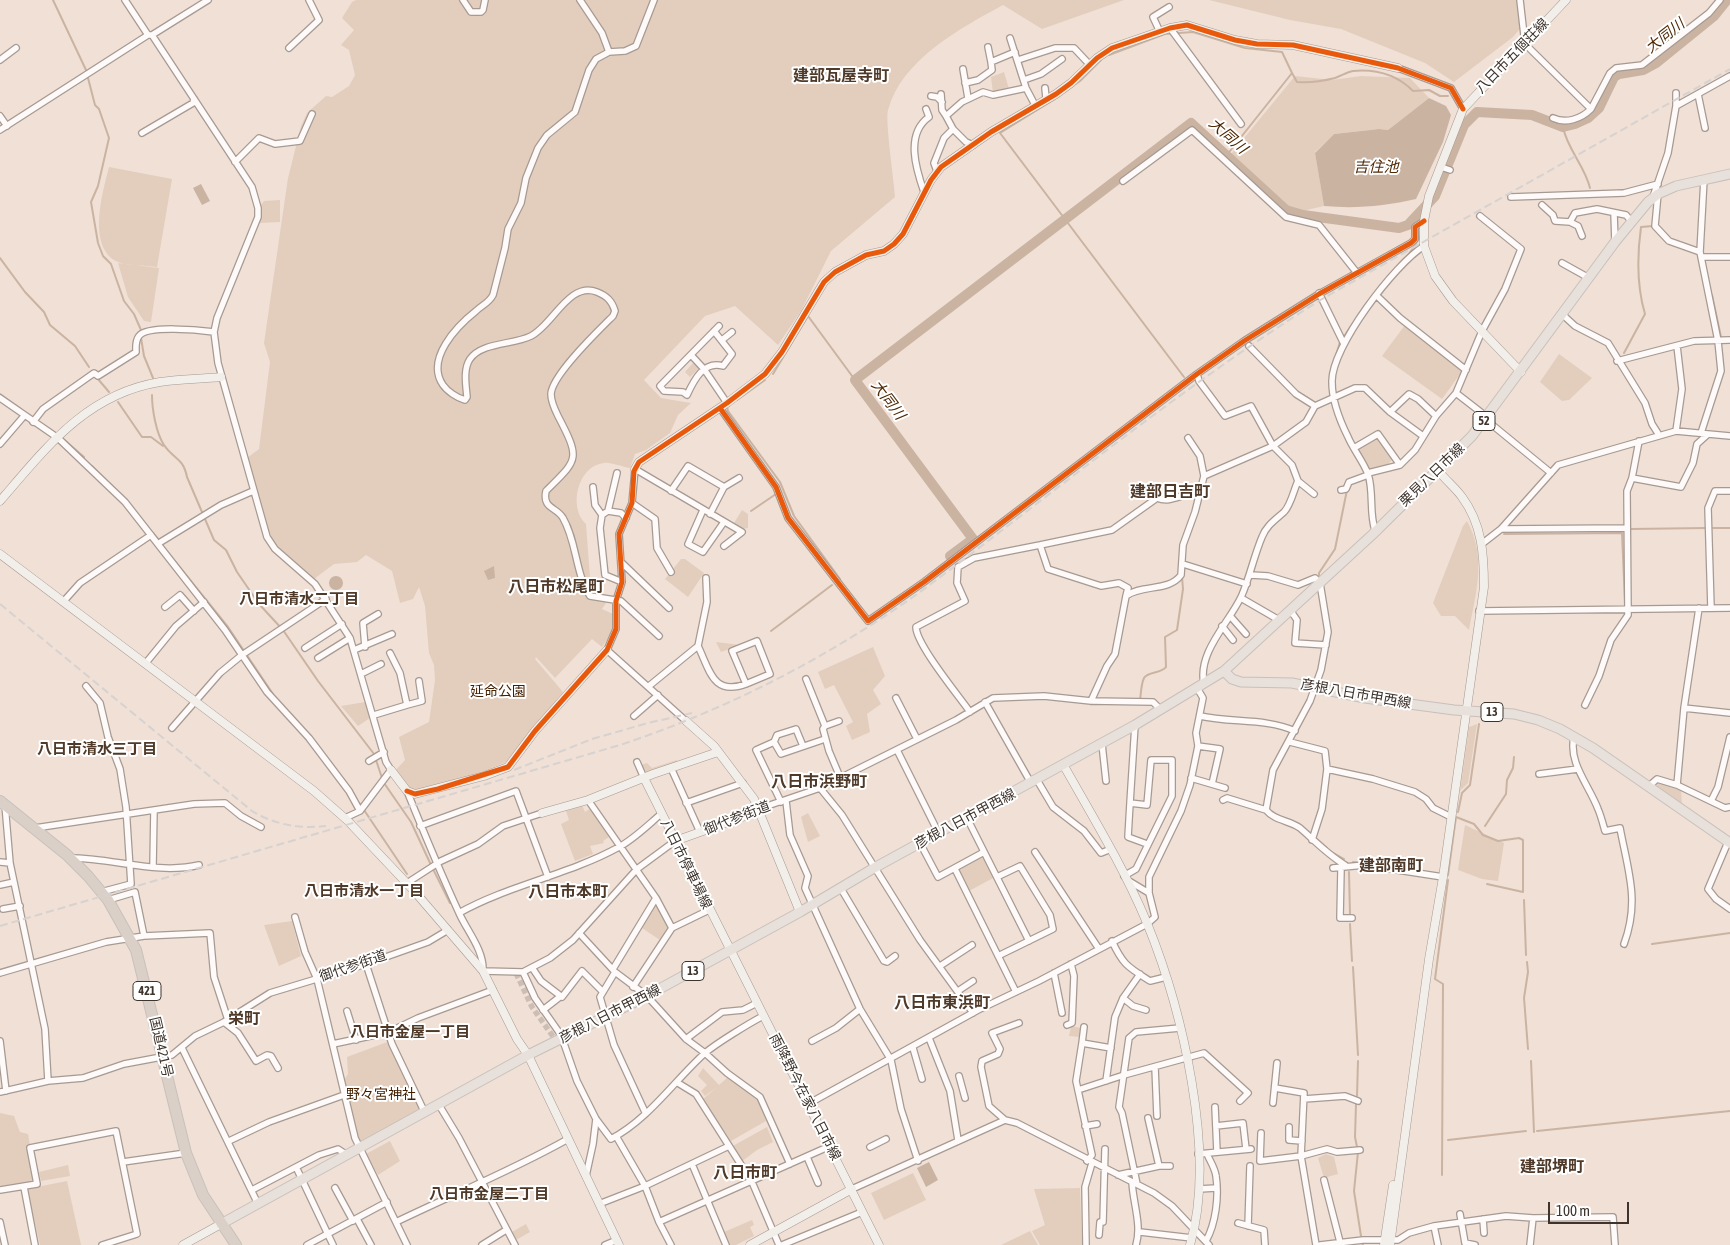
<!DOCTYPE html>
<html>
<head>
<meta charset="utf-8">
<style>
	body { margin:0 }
	#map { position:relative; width:1730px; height:1245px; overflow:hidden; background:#f0e0d6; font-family:"Asap Condensed",sans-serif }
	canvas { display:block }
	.scale { position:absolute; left:1548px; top:1202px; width:81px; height:22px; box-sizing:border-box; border:2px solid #3e342c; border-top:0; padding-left:6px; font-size:15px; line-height:18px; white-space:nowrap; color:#3e342c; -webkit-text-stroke:4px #fff; paint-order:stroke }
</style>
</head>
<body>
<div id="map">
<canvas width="1730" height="1245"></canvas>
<div class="scale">100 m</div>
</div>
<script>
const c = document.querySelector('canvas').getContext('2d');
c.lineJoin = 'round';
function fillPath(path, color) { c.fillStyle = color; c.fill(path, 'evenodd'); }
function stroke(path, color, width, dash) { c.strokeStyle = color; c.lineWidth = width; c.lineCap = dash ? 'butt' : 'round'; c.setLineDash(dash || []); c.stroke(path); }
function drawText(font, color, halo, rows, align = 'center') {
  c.font = font + ' "Asap Condensed","Noto Sans JP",sans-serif'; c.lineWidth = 4; c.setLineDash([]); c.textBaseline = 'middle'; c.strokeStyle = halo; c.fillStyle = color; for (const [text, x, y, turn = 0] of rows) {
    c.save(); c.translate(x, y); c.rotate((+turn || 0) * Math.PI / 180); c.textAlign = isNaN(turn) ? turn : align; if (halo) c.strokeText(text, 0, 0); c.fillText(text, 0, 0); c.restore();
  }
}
fillPath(new Path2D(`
	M356,0H1124L1042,29L1003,5C961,28 902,59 888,110C885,121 894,181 895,197L831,251L801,311L778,345L735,306L705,316L644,380L661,398L691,403L678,415L670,433L646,450L635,454L630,468C622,467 611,462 604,463C577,466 568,508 586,524L591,591L606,603L602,609L613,614L612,632L602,647L592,639L555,678L536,657L535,659L563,692L506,762L467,778L416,792L410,789L395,771L405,760L399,737L429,722L435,680L434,665L429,653L425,606L419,587L413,599L400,603L392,571L366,555L357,562L334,564L314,579L277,549L266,525L247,458L259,449L270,362L264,343L288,178L301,126L307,113L326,96L332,97L349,86L355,75L349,50L341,45L354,30L342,18L352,2Z
	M1209,0H1524L1525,23L1513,37L1454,82L1425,63L1341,29L1290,20Z
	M1004,72L1009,89L993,93L991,77Z
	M1295,76L1332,80L1361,76L1410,78L1429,98L1388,130L1379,129L1334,134L1315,152L1324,206L1298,212L1287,208L1231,154Z
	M109,167L172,179L157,267C145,265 128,266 118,262C86,248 103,191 109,167Z
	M280,200V222L260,223L261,205L264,201Z
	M118,263L159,268L151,322L144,321L128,297Z
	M1408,321L1466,366L1442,399L1382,356Z
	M1559,354L1592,378L1569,400L1562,401L1540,382Z
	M693,363L699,368L690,377L685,372Z
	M1379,436L1394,458L1387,465L1370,471L1357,449Z
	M742,510L748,514V528L742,529L734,523Z
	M1467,521C1487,557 1476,592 1469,630L1455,616H1441L1433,603L1463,526Z
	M681,559H685L704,573L688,597L665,579Z
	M716,642L740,645L721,652Z
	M873,647L885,676L873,690L881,704L867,714L870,732L852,740L846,726L853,722L834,685L825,689L818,672Z
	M365,702L370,718L358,726L341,706Z
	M1477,724L1468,783L1460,791L1469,727Z
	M677,760V762L647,773L641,765L647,763L652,768Z
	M1658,782L1681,790L1682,805L1656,789Z
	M582,805L585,812L591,808L609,837L603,841L604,843L590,846L593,854L575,861L561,824L569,820L566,811Z
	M808,813L820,836L808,842L801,817Z
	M1465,825L1504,843L1498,881L1482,879L1458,870Z
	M984,856L995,877L969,891L959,869Z
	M653,904H656L669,927L660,940L639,926Z
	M292,921L301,956L279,966L264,925Z
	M1071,1026L1081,1028L1080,1037L1069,1036Z
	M390,1041L423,1109L360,1145L344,1080L348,1074L347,1057Z
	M703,1068L719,1085L728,1077L758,1098L766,1121L731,1141L703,1099L716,1088L705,1096L701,1091L707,1085L698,1076Z
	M0,1113L14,1116L20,1132L28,1134L37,1184L0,1190Z
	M767,1127L773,1142L757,1150L741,1162L731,1147Z
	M390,1141L400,1161L378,1175L366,1154Z
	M1326,1154L1334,1157L1338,1174L1324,1178L1318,1158Z
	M68,1165L70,1176L41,1181L39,1172Z
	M913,1173L926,1200L884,1220L871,1193Z
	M67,1181L81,1245H40L27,1189Z
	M1080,1188L1082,1245H1040L1032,1231L1045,1225L1034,1189Z
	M752,1220L754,1225L750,1227L754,1236L736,1245H730L724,1232Z
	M526,1224L530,1232L516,1240L512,1232Z
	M1030,1231L1038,1245H1001Z`), '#e3cebe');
fillPath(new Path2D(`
	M1429,98L1446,106L1451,115L1443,142L1416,199C1386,206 1355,209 1324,206L1315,153L1334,134L1379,129L1388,130Z
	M201,184L210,201L202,205L193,188Z
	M494,566L495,578L488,580L484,571Z
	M329 583a7 7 0 1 1 14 0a7 7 0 1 1-14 0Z
	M929,1162L938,1180L926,1187L917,1168Z`), '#cbb3a2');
stroke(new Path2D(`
	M53,0L86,70
	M1109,55L1165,34L1193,32L1245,48L1282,52L1292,73
	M88,78L95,105L99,109L109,138L98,186L91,202L98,243L103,256L111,264L124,301L134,314L141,330
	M1063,93L1080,81L1101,60
	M1055,99L1000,133L1184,377
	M1563,127C1567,149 1585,166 1590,188
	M1226,156L1292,73L1297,82C1309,83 1323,81 1335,78C1341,76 1347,72 1353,71C1376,69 1397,75 1413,91L1429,90L1440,96H1448
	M1409,254L1419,239L1418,227
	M0,258L25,292L44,312L50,325L75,346L89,367
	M1712,295L1721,337
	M141,338L144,356L153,378
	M1343,338L1351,326
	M1624,353L1645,314C1637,287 1637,256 1641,227L1653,226
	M1336,355L1340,342
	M773,374L808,316L855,380
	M98,379L109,392
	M0,394L21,409
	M152,395C152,409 156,433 164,445C173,459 183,457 187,477L214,540L226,550L237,572L259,604L283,630L318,681L374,754L382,778
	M737,400L765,380
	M118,402L142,437H151L163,446
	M727,407L728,411L780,482L794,516L840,579
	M61,437L84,457
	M92,466L124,498
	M751,511L776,494
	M1713,528H1730
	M1631,529L1706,528
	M152,532L159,540
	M1504,534L1622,533L1625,602
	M161,544L228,627L273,694
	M1319,577V573L1335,549L1347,490
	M771,631L832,585
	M1140,700C1141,694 1141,684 1144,678C1148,671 1161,674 1166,667L1165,637L1177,630L1183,589L1182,577
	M384,783L411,822L431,865
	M364,810L407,874
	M1458,812L1462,793L1470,785L1479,724
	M1485,826L1506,794L1507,780L1513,768L1514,757
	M1316,838L1327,848
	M1330,851L1344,859
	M1353,862L1415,870
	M433,869L450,903
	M1349,872L1350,915
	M1448,875L1456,817L1474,824L1483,835L1498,841L1519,838L1523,840V892L1487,884
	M1524,900L1526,955
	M1350,924L1352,961
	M1652,944L1730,933
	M1527,962L1528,972L1524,998L1528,1049
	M1353,967L1358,1055
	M1531,1061L1534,1132
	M1357,1096L1358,1061
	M1356,1104L1355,1137L1358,1152L1354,1191L1361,1236
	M1537,1131L1730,1111
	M1448,1140L1526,1131
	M1442,1175L1443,984L1435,979L1448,880
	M1362,1243L1363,1245`), '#cbb3a2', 2);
stroke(new Path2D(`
	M950,556L973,539L855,380L1191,123L1286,210L1303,215L1399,228L1408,225L1435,196L1464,125L1477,112L1532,115L1563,127L1575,124L1588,118L1599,108L1614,77L1619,74L1643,70L1656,63L1714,16L1727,0`), '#cbb3a2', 10);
stroke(new Path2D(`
	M516,973L532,1007L557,1042`), '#ccbeb4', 5.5, [5.5, 3]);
const street = new Path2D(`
	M125,0L148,35
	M463,0L471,12H481L483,10L485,0
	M580,0L602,33L609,52
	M654,0L636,46L625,51L609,52L596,59L589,70L575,112L547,135L538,148L526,178L521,203L508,229L505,248L493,295C489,303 482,305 476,311C457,326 425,359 443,385C447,391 457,398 465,400L467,397C466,385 463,369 470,359C482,342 513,345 531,336C553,325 569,281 597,292C607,296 612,301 615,311L613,316C598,331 552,375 551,394C551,402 555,410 558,416C581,460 578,459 546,491C542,509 557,507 563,518C577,542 575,573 590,596L621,601L659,636
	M1520,0L1525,44L1591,109L1610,73L1616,68L1642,65L1709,13L1720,0
	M1170,28L1241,124
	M1160,32L1153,17L1169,7
	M152,35L252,187L258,208V217L217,318L214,332L218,363L267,537L275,549L315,584L350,638L386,762L391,770L360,811L345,818
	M1010,38L1026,88L1035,105
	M988,47L991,62L1015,52
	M289,48L319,20L309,0
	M0,60L16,48
	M1018,60L1055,48H1074L1090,65
	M1398,68L1451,88L1463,109
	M963,69L968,98
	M1024,80L1041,74L1062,59
	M965,83L978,80L992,70L991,62
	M1045,88L1046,98
	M1676,93V106
	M941,94L942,110L946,116
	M1698,94L1705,128
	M931,96L937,97L942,102
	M0,116L7,126
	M1553,118C1566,124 1581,119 1591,109
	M953,129L966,142L973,145
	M0,130L148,35H152L208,0
	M142,133L193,103L194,99
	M235,162L259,138L275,144L300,141L312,114
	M1441,167L1450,170
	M937,171L934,163L944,138L953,129L946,116L962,102L983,92L993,95L1026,88
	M1123,181L1192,130L1286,217L1319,225L1357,273
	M924,192C916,169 905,134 929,117L926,109
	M1658,194L1655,226L1669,241L1700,252
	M1511,197L1624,193L1658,184
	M1653,197L1668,153L1676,106L1730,76
	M1542,205L1553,215L1555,221L1570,222L1575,213L1597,209L1626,215L1632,222
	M1614,213L1615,242
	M1480,216L1521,249L1505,289L1482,331L1456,393L1487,417
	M1570,222L1578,226L1582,236
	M1701,257H1730
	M1562,263L1589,278
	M1319,293L1343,342
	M1377,296L1400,318L1466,370
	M1563,315L1575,326L1608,343L1645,403L1652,424L1659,435
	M714,331L732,354L723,366C704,360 694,380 687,395L683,392L664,391L660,386L719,326
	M722,340L732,332
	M1249,346L1296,394L1315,406L1355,388H1365L1390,412L1423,436
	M691,355L704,369L727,403
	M1617,361L1694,341L1730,340
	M1197,374L1199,381L1225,416L1251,406L1273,446L1292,465L1298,481C1294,489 1291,505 1284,512C1275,520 1266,526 1262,537C1254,556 1250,576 1242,595C1230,622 1197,652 1204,684
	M0,398L58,438L125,502L225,630L267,692L309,738L349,791L360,811
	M720,408L776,487L788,518L868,621L924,582L1197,374L1244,341L1319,294L1411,243L1415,239V227L1424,221
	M1390,412L1409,394L1418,399L1436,416
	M1485,419L1551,473
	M33,422L43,409L94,373L98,376L136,352C136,347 135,341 139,336C147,325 199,330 214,332
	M1676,431L1682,389L1677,346
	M1701,433L1721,371L1718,341L1700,252L1704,179
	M1188,438L1200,456L1204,476
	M0,444L24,416
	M1354,448L1378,434L1400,465
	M1368,473L1400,465L1415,450L1436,416L1456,393
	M1632,478L1681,487L1693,463L1697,444L1707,435
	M1298,481L1314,494
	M593,487L595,505L602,515
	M724,487L739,478
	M1341,490L1346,489L1349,482L1368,475
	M671,491L688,466L724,487L710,514
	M632,503L655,519L657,548L671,572
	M703,510L688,544L703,552L724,522
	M608,511L617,473
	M1501,529L1626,528
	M1375,530C1369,513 1374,492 1368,474C1363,461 1353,449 1348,437C1340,421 1332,399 1332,382C1331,347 1395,264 1424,246
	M159,543L221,505L253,491
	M1483,543L1501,529L1558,465L1676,431L1730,436
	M622,563L669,608
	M1183,564L1247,584
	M1251,575L1268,576L1298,585L1315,578L1320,583L1328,632L1321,670L1310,701L1273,770L1266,810C1275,821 1289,820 1300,828C1315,841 1328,855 1345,865
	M622,582L605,575L600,528L602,515L608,511L621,513L626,518
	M1126,596L1128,588L1119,583L1101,586L1048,569L1040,545L1112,530L1157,498C1172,504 1183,492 1199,493
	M1241,598L1279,620
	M63,602L80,583L151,535
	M165,607L180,595L194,611
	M1711,608L1708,508L1715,491H1730
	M1290,610L1297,620L1295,643L1326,645
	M1479,611L1730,608
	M1231,617L1246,634
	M1222,626L1233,640
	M757,641L770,674L746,684L732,651Z
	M698,646L707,602L706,578
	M365,647L363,623L378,614
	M305,648L342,624
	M354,650L392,634
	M318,658L350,638
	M145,664L176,626L204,602
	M361,674L381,664
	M806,679L825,726L823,729L829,751L840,777
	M86,686L100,703L108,737L120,769L126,807L131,884L101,892
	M649,686L698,646C710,671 713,696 746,684
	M896,698L917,739
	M1091,701L1107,666L1115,654L1126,596C1142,584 1169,592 1181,575L1183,545L1195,512L1204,476L1273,446L1306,422L1315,406
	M985,702L1031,783
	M407,705L422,701L419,681
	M1585,705L1599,676L1611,640L1628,615L1627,491L1632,478L1639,441
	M1684,708L1730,713
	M970,712C958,695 916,644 916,627L965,601L957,583L958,567L974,558L1040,545
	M374,715L407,705L400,673L390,653
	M634,716L658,695
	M1200,716C1231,723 1266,718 1295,731
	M686,721L607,650L616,629V601L622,582L619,534L632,503L635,469L742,532L724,546
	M825,726L839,721
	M172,728L220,673L242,655L326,599
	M1574,737C1568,763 1589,785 1598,809C1601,816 1603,824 1605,831L1620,828C1628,871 1640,901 1624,944
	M774,742L781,754L825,739
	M1290,742L1325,751L1327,769L1373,779L1415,792L1426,799L1433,808L1451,817
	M1102,744L1106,781
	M1198,746L1220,749L1212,784
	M897,750L939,834
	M369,761L384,752
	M637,762L644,778
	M671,768L700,832
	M1539,774L1578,769
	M1191,778L1225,788
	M1037,780L1053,807L1084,831L1101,853L1111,849
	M1677,785L1684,708L1699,608
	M1649,786L1657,779L1677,785L1725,808L1730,807
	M820,788L842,815L920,940L973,1013
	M407,791C424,833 441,874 460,915C468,932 484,951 483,971L523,972L550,958L573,940L637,869L675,841
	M588,800L656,898L672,928
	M1223,800L1227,798L1266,810
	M786,801L790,835L808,876L805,888L860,1009L891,1060L901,1109L918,1161
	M1711,801L1718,787L1730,737
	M781,802L756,750L774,742L777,735L796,729L803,746
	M686,803L743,783
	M1130,803L1128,837L1147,844
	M5,805L10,863L45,1029L48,1081
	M759,811L770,805L820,788L956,720L993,698L1044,696L1091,701L1153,702L1161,710
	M967,818L1029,941
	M420,826L516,791L548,877
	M35,828L194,804L225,803L241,816L261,827
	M1312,840L1322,809L1327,769
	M1728,842L1708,889L1716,899L1730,909
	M920,843L938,877L984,852
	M1035,852L1099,949
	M71,858C113,858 157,875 199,865
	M0,862L10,863
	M153,866L154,810
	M1333,868L1365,865L1443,877
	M955,869L1016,992
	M1341,869L1340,918H1352
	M1124,876L1136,869L1172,796V760H1151L1147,805L1130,803L1135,725
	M997,877L1020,866L1050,915L1053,929L998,956
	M407,883L441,861L478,844L503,826L542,813
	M0,885L14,882
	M840,887L884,961L887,962L895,956
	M1149,893V877L1181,811L1190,785L1198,746L1196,733L1203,698L1197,688
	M108,900L135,892L144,936
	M3,909L20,906
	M459,913C509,885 568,875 619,847C634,839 648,825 661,814
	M295,917L305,952L317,979L355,1138L407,1245
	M579,933L615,972L647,996L686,1039L705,1053L727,1073L760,1097L790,1164
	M1112,941C1123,965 1128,967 1150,981L1166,977
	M366,964L392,1044L425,1113
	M940,966L972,945
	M533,969L541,981L562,997L582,971L603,992
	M613,969L656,898
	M523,972L535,998L561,1035L577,1081L596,1119L611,1139C649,1119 674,1081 705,1053C717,1043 748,1024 763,1016
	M615,972L600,997L614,1045L645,1112
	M0,973L106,942L144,936L210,933L214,977L228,1020
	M1054,973L1062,1013
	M633,987L672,928L709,910
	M958,991L973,981
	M1123,998L1133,1006L1146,1010
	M543,1010L561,996
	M347,1011L356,1040
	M224,1022L238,1033L256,1061L267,1055L271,1056L278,1068
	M1067,1025L1072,1023L1074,976L1071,964
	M929,1038L950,1091L958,1140
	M686,1039L722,1012L743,1010L757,1003
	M0,1041L6,1091
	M812,1041L836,1028L860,1009
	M1082,1043L1084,1027
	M333,1044L389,1032L418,1018L493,990
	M182,1048L258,1204
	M913,1048L922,1079
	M1155,1067L1157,1116
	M959,1076L965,1098
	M1106,1081L1115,1017L1123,998L1140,974
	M678,1083L696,1094L752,1182L779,1245
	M1275,1088L1304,1093L1301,1156L1316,1245
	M1078,1090L1124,1075L1204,1053L1248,1093L1240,1101
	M0,1092L48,1081L83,1078L124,1064L172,1055L195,1036L224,1022L270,993L366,964L428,942L448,930
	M1304,1099L1345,1096L1358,1101
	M1273,1103L1277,1063
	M808,1104L978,1010L1039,981L1147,924L1155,917L1149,893L1129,881
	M439,1105L459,1138L515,1245
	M1215,1107L1217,1152
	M1148,1118L1159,1166
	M1005,1120L989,1106L981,1067L982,1061L998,1054L1000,1049L992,1033L1019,1023
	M1085,1126L1097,1124
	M1216,1126L1243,1123L1246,1149
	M1289,1127V1140L1302,1141
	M1261,1133L1260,1161L1301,1156L1327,1149L1337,1152L1360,1150
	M616,1136L645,1186L659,1222L671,1245
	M229,1141L269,1122L344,1095
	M870,1147L886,1139
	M1198,1154L1251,1149
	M807,1157L818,1183
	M1087,1161L1092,1155L1076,1081L1082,1043L1111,1048
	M123,1162L186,1153
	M692,1164L726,1245
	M296,1167L333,1245
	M1118,1175L1159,1166H1170
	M586,1176L593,1144L596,1119
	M1324,1180L1340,1242
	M1132,1182C1133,1203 1142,1225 1136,1245
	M1137,1184L1122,1113L1119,1107L1129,1038L1136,1032L1180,1028
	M24,1187L35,1245
	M335,1188L353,1221
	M852,1189L1005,1120L1017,1123L1154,1193L1172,1206L1209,1245
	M1199,1189L1216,1188
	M0,1190L37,1184L30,1148L116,1131L137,1234L102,1245
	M252,1190L319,1155L338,1149L347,1155
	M599,1204L645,1186L729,1146
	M1460,1214L1465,1243L1475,1245
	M357,1219L371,1245
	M1483,1219L1484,1233
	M0,1222L5,1245
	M396,1222C454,1194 513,1170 568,1139
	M659,1222L830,1146
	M1238,1223L1264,1230L1265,1245
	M1248,1226L1250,1166
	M1434,1226L1438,1245
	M1140,1232L1192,1238
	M1099,1235L1100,1222H1103L1105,1149
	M1206,1241C1216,1223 1219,1196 1216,1176C1215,1168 1210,1161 1207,1154
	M307,1245L387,1202
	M482,1245L506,1230
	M605,1245L617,1240
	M782,1245L862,1212
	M1086,1245L1085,1187L1092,1163
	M1320,1245L1363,1240H1398L1409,1233L1434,1226L1506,1216L1533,1218L1613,1217L1615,1245
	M1530,1245L1533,1218`);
const secondary = new Path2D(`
	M1521,372L1453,301L1435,276L1424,246V221L1429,196L1463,109L1566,0
	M635,469L639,462L727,403L765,374L782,352L824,282L835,272L866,255L884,251L894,244L903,234L931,180L941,167L991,132L1056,94L1071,83L1097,58L1112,48L1170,28L1187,25L1235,40L1257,44L1293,45L1398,68
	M0,501C46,448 86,394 160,382C180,379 201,379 221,377
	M0,554L314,791L348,821L415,892L483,971L517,1039L528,1055L619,1245
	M686,721L714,746L754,799L800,912
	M1064,766C1093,817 1124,868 1147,923C1182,1009 1217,1154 1190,1245
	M391,770L407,791L415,794L484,776L508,767L535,731L607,650
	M644,778L879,1245
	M542,813L588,800L653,774L718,752
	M675,841L759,811
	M183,1245L221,1224
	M750,1245L852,1189
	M1384,1245L1393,1185
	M1390,1245L1429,959L1443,877L1484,587C1484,554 1482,524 1462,497C1455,487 1445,480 1438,470`);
const primary = new Path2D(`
	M1224,671L1232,679L1241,682L1292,683L1365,698L1454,710L1514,714L1538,720L1560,729L1593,748L1730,843
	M221,1224L528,1055L641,999L800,912L874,868L1135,725L1224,671L1373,534L1472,436L1615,242L1648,202L1658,194L1676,186L1730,174`);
const highway = new Path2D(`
	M0,801L67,855L88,876L108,900L136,950L186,1153L203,1195L236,1245`);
stroke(street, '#a69a92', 8);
stroke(secondary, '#a69a92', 9);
stroke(primary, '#c8c0bb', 11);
stroke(highway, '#c8c0bb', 12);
stroke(street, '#fdfaf9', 5.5);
stroke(secondary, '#f2eeea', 8);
stroke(primary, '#e8e0db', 9);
stroke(highway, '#dad0c8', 10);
stroke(new Path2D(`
	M0,604L252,811C275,825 300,829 326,826
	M514,770L592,739L648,723L692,713
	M0,926L620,745C728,709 827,658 920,592C1054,493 1181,387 1322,299L1730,69`), '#d7d2cf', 2, [8, 4]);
stroke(new Path2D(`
	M720,408L776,487L788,518L868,621L924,582L1197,374L1244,341L1319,294L1411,243L1415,239V227L1424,221
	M407,791L415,794L438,789L508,767L535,731L607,650L616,629V601L622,582L619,534L632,503L634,471L639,462L727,403L765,374L782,352L824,282L835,272L866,255L884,251L894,244L903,234L931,180L941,167L991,132L1056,94L1071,83L1097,58L1112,48L1170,28L1187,25L1235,40L1257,44L1293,45L1398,68L1451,88L1463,109`), '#e8590c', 5);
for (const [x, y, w] of [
	[1484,421,22],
	[1492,712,22],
	[693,971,22],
	[147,991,28]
]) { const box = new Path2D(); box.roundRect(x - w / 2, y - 9.5, w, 19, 4); c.fillStyle = '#fff'; c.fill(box); stroke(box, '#3e342c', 1); }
drawText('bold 12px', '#3e342c', null, [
	["52",1484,421],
	["13",1492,712],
	["13",693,971],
	["421",147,991]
]);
drawText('14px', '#3e342c', '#fff', [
	["八日市五個荘線",1512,56,-46],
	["栗見八日市線",1432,475,-44],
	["彦根八日市甲西線",1356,694,10],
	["御代参街道",737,818,-21],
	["彦根八日市甲西線",965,819,-28],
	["八日市停車場線",686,864,64],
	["御代参街道",353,966,-19],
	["彦根八日市甲西線",610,1014,-27],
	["国道421号",161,1047,77],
	["雨降野今在家八日市線",805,1097,63]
]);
drawText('14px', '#452000', '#fff', [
	["延命公園",498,692],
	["野々宮神社",381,1095]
]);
drawText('italic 15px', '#4f2904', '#fff', [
	["大同川",1665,36,-38],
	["大同川",1228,136,42],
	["吉住池",1376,167],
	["大同川",888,400,53]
]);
drawText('bold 15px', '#4f3a29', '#fff', [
	["八日市清水二丁目",299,599],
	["八日市清水三丁目",97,749],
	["八日市清水一丁目",364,891],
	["八日市金屋一丁目",410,1032],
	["八日市金屋二丁目",489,1194]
]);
drawText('bold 16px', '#4f3a29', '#fff', [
	["建部瓦屋寺町",841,76],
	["建部日吉町",1170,492],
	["八日市松尾町",556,587],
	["八日市浜野町",819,782],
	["建部南町",1391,866],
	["八日市本町",568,892],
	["八日市東浜町",942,1003],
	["栄町",244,1019],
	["建部堺町",1552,1167],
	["八日市町",745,1173]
]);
</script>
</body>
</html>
